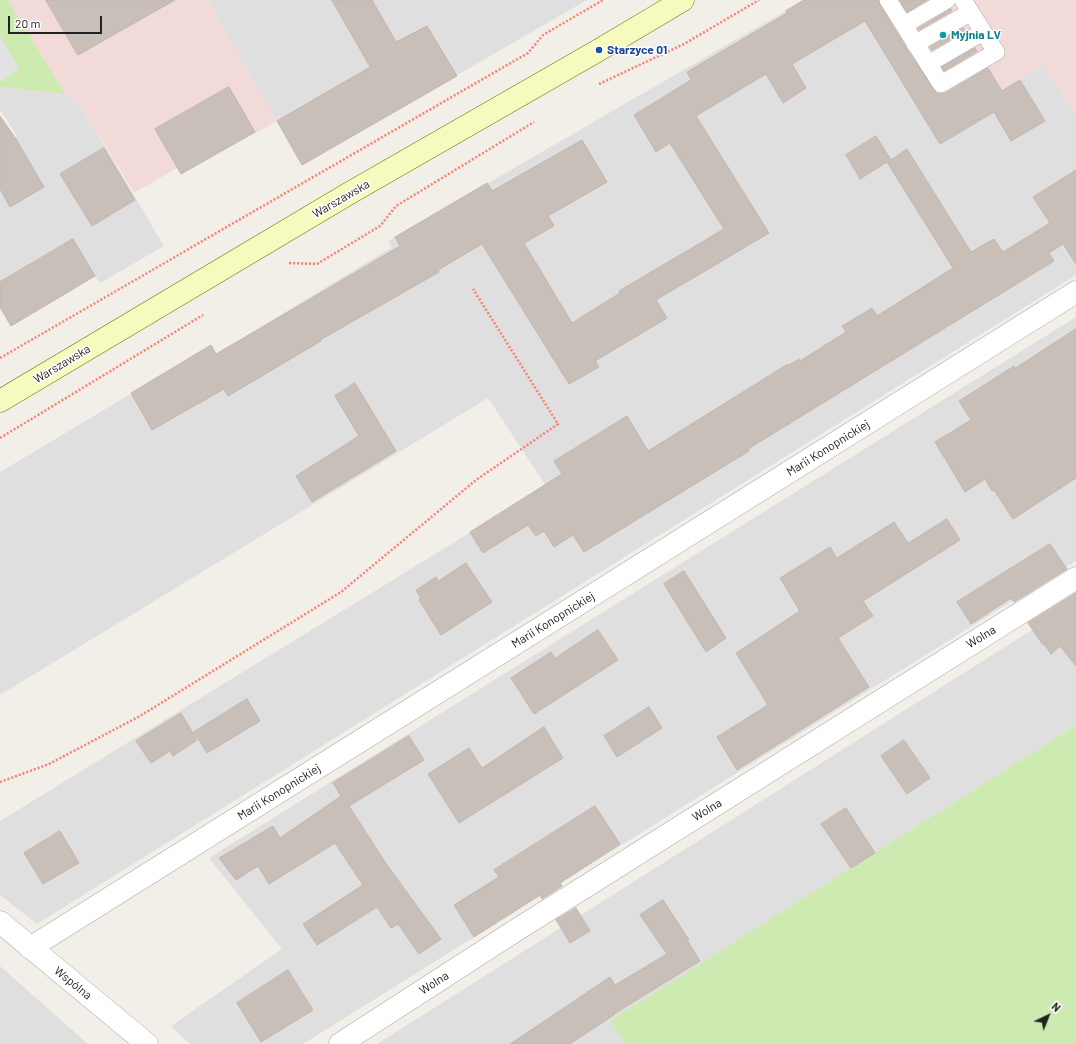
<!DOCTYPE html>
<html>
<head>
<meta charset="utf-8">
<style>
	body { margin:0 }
	#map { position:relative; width:1076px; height:1044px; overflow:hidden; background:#f2efe9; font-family:Barlow,sans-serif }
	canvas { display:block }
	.north { position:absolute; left:1028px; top:996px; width:40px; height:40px; -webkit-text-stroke:3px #fff; paint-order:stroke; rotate:43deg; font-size:11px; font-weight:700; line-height:16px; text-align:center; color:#222 }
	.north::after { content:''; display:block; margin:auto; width:14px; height:18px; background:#222; clip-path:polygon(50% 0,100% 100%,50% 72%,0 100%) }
	.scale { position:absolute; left:8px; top:16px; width:94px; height:18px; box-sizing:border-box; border:2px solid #222; border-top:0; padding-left:5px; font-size:12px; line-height:14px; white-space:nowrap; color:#222; -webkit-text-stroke:3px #fff; paint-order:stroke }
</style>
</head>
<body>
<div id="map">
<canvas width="1076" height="1044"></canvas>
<div class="north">N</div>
<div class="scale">20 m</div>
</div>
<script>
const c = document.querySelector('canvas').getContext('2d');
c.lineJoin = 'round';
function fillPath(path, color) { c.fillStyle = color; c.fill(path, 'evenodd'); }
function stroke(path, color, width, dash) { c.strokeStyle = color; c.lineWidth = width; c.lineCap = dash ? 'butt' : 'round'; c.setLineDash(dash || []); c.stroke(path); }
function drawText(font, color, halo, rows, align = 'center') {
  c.font = font + ' Barlow,sans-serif'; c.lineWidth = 3; c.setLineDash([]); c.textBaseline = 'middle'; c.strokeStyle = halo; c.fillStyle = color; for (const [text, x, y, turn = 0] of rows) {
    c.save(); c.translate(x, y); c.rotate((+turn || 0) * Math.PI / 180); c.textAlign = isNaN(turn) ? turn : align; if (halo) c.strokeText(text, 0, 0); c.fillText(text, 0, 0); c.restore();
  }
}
fillPath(new Path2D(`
	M207,0H587L302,165Z
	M804,0H876L994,93L1043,65L1076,116V275L37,924L0,895V821L546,486L488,398L0,695V472L204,350L210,358L392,247L388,241Z
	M0,87L65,94L80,104L164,246L100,283L95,276L11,326L0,307V146L17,136L0,110Z
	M1076,317V561L303,1044H190L171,1026L282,949L209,858Z
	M1076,602V725L611,1021L626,1044H377Z
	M0,966L88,1044H0Z`), '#e0dfdf');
fillPath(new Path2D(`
	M0,0H207L277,121L181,174L177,168L134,193L80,104L65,94L0,87Z
	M876,0H1076V116L1043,65L994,93L948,121Z`), '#f2dad9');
fillPath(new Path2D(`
	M0,0H8L65,94L0,87V81L19,69L0,36Z
	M1076,725V1044H626L610,1021Z`), '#cdebb0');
fillPath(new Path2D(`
	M0,36L19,69L0,81Z`), '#e2e2e2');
const building = new Path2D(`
	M46,0H175L78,55Z
	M332,0H372L396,42L427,26L457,76L302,165L277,121L370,67Z
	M804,0H878L880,5L907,49L936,93L941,94L946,93L988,68L1002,91L1020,80L1045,121L1011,141L994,112L940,144L865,21L792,64L806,88L783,103L766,74L696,116L769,233L656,300L667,318L595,361L599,367L569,384L482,244L438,270L439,272L320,340L321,341L228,396L224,389L152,430L131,393L211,345L216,354L300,305L400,246L395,237L487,183L492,191L582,140L607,182L548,216L554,226L524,243L572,323L620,293L619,291L724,229L670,143L656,152L634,115L691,80L687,72L787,13L786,11Z
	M900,0H927L907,12Z
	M951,9L952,11L919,30L918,29Z
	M963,28L965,31L932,50L930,47Z
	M975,48L977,51L944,71L942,67Z
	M229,87L255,132L181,174L155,129Z
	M0,116L16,139L44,187L10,207L0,189Z
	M876,136L891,160L907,149L971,252L994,239L1003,252L1050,223L1033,197L1076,170V264L1063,244L1049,253L1054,261L748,449L749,451L584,552L573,535L554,547L544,531L536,536L528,525L483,553L470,532L562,474L554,461L627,416L648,451L788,364L789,365L799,359L800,361L846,332L842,326L872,308L877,316L953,268L887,162L860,179L846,155Z
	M104,148L135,200L92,226L60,174Z
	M73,239L95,276L11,326L0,307V282Z
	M1076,329V478L1013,519L994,490L992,491L985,479L965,492L935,442L971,420L959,401L1014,366L1015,368Z
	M355,383L396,451L312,502L296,476L359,436L335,396Z
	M947,519L960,540L863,601L873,616L838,638L869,687L737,770L717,737L768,705L736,653L800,611L780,578L830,547L837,558L894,522L908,543Z
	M1050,544L1067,569L1014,602L1011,598L971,624L957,602Z
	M466,563L492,602L441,635L419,600L421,599L416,590L436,577L438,581Z
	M684,571L726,638L706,652L664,584Z
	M1076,593V666L1060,646L1051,654L1044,644L1043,645L1028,623Z
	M598,630L618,660L534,714L511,678L551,652L555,658Z
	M247,699L260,721L207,753L194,732Z
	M649,707L662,728L617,757L604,736Z
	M181,713L197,740L173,756L170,751L151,763L136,741Z
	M544,727L563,758L459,823L428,774L469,748L482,768Z
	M409,736L424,760L349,806L387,865L441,939L419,954L398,924L391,928L377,907L317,945L303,924L363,885L335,843L269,884L258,866L236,880L219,858L273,826L280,838L341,796L333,783Z
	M904,740L930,778L907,794L881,756Z
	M595,806L620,844L560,883L562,886L542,899L540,895L474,937L454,905L499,877L494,870Z
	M846,808L875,853L851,868L821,824Z
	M60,831L79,863L43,884L24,853Z
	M663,900L689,940H687L700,961L614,1014V1015L570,1044H510L610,977L615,985L667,954L640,915Z
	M576,908L590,931L570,943L556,920Z
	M288,970L313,1010L261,1042L237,1003Z`);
fillPath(building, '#c7bfb8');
stroke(building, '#c4b6ab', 1);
const lane = new Path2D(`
	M888,0L941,84L996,52L963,0
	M904,25L947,0
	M915,44L971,12
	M928,64L983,32`);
const street = new Path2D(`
	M0,922L147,1044
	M30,948L1076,292
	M340,1044L518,929L1076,578`);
const secondary = new Path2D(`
	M0,401L348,194L599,50L683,0`);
stroke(lane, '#a9a9a9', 18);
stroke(street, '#a9a9a9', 23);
stroke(secondary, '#707d05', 23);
stroke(new Path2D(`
	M599,84L684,44L759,0
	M289,263L317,264L380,226L396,206L534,122
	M0,358L528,53L543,35L603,0
	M0,438L203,315
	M0,782L49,764L140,716L341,592L476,480L558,424L473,289`), '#fa8072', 2.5, [2, 2]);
stroke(lane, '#fff', 17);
stroke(street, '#fff', 22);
stroke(secondary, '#f7fabf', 22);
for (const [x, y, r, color] of [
	[943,35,4,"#0f9aa8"],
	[599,50,4,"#1a4fb4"]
]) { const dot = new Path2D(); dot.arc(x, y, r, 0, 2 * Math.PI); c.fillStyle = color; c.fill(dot); stroke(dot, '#fff', 1.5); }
drawText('bold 12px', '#0d838f', '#fff', [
	["Myjnia LV",951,35]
], 'left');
drawText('bold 12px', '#164399', '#fff', [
	["Starzyce 01",607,50]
], 'left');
drawText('12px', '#222', '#fff', [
	["Warszawska",341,199,-30],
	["Warszawska",62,364,-31],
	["Marii Konopnickiej",828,448,-32],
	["Marii Konopnickiej",553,620,-32],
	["Wolna",981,637,-32],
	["Marii Konopnickiej",279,792,-32],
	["Wolna",707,810,-32],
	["Wspólna",73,983,39],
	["Wolna",434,983,-33]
]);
</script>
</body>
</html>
